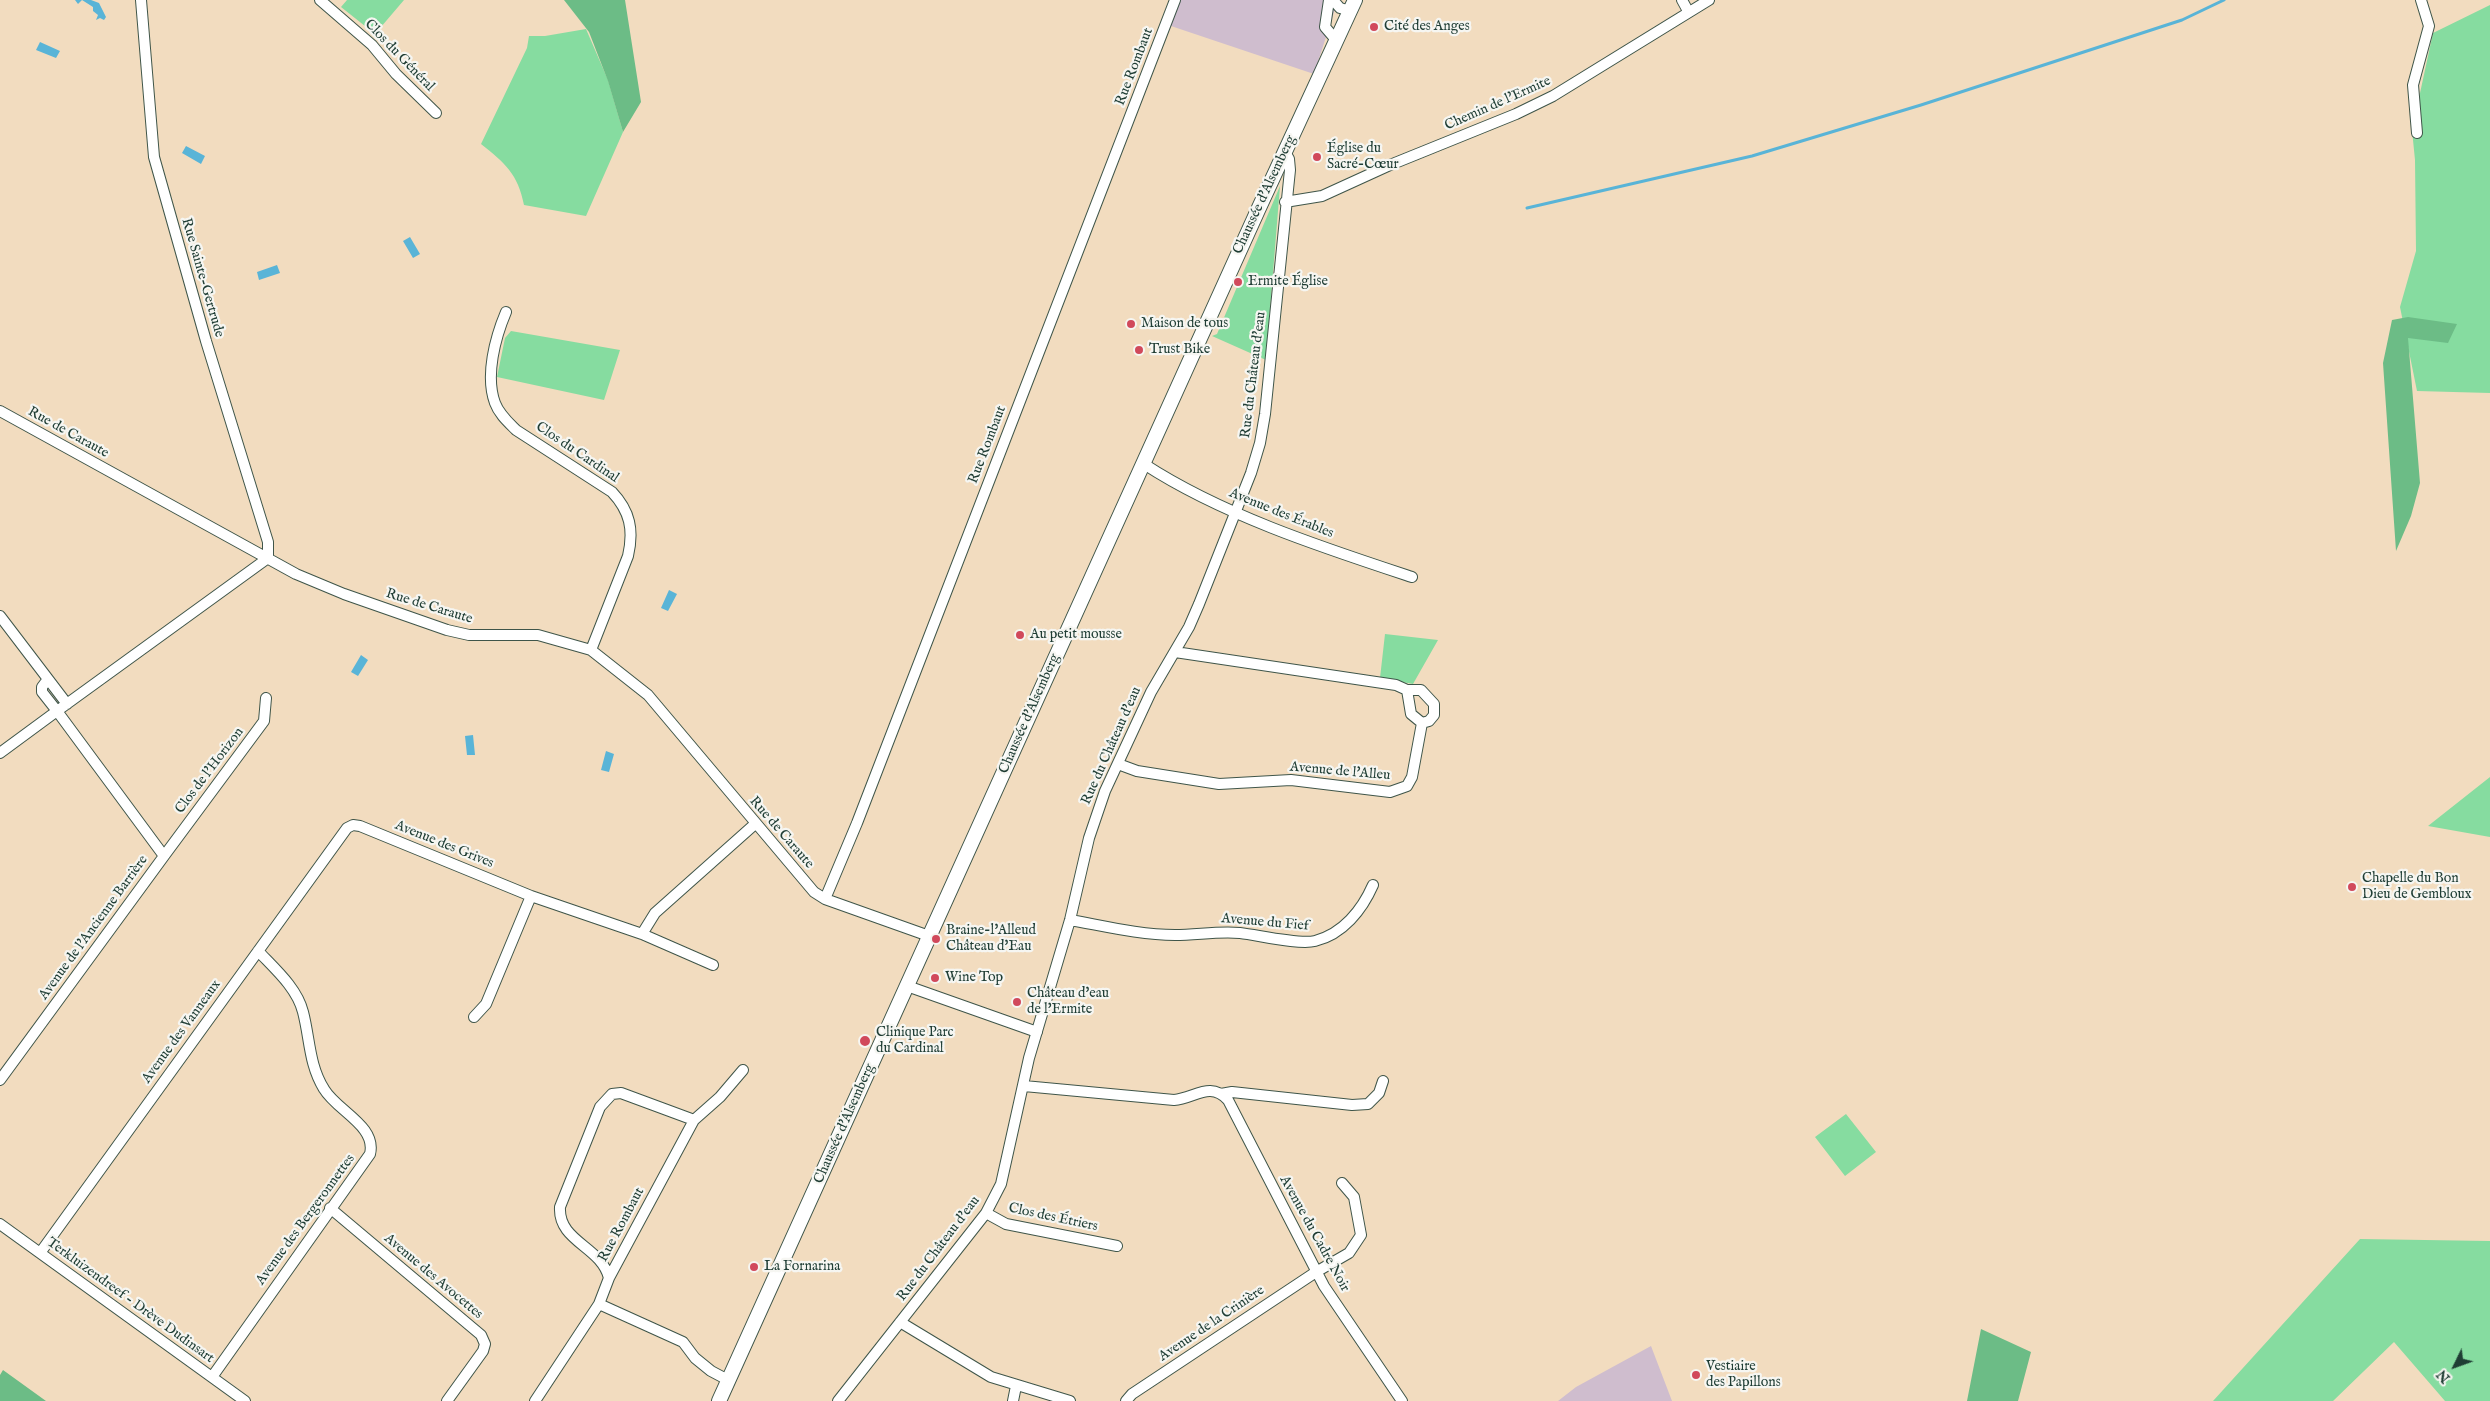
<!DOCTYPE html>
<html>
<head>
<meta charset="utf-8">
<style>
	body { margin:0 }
	#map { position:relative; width:2490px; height:1401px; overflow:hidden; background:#f2dcbf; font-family:"IM FELL English",serif }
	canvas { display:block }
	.north { position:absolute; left:2430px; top:1341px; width:50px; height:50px; -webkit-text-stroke:4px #f6f6f2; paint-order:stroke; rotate:228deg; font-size:14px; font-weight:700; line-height:20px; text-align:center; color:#1f3d34 }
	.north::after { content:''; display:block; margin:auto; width:18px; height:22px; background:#1f3d34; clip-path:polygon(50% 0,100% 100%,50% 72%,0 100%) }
</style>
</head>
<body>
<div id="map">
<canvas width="2490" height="1401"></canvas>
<div class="north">N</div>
</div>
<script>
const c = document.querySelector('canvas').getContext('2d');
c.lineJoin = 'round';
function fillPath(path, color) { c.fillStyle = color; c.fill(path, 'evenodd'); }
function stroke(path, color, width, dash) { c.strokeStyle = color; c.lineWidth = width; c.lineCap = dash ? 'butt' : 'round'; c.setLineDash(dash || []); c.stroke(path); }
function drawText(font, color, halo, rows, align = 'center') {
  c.font = font + ' "IM FELL English",serif'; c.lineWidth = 4.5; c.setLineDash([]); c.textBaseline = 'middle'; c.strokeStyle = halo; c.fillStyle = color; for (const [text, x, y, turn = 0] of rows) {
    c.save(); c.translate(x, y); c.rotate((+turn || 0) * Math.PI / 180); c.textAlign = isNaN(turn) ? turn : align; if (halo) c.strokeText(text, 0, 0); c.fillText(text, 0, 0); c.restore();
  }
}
fillPath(new Path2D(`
	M1179,0H1338L1314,74L1168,25Z
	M1651,1346L1672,1401H1558L1576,1387Z`), '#cfbdce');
fillPath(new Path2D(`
	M347,0H404L375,34L341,7Z
	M2490,5V393L2417,391L2400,307L2416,251L2415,160L2412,130L2433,33Z
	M586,29L608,80L623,132L586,216L524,205C518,174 505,163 481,144L527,48L529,36H545Z
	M1280,186L1266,360L1212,336L1217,334Z
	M511,331L620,350L604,400L497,377L505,338Z
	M1385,634L1438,640L1413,684L1380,678Z
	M2490,777V837L2428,826Z
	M1846,1114L1876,1152L1845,1176L1815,1137Z
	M2360,1239L2490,1241V1401H2445L2394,1342L2333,1401H2213Z`), '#86dca0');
fillPath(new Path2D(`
	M564,0H625L641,102L623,132L608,81L589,32Z
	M2408,317L2457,324L2448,343L2408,338L2420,483L2411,516L2396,551L2383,363L2392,320Z
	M1981,1329L2031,1352L2018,1401H1967Z
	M3,1370L46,1401H0V1375Z`), '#6cbc86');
fillPath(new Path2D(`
	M75,0H91L99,3L106,17L104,20L100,18L96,20L98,15L93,11V7L82,0L78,4Z
	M40,42L60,51L56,58L36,50Z
	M186,146L205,156L201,164L182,153Z
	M410,237L420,254L413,258L403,241Z
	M277,265L280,273L259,280L257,272Z
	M669,590L677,594L668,611L661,608Z
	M361,655L368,660L358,676L351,672Z
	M473,735L475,755H467L465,736Z
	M606,751L614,754L609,772L601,770Z`), '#59b4d7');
stroke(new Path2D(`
	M1527,208L1752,156L1921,105L2182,20L2224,0`), '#59b4d7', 3);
const minor = new Path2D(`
	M320,0L372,45L396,74L436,113
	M1329,0L1325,27L1337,41
	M1333,0L1340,8L1351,11
	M1682,0L1688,11
	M2417,133L2413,85L2429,26L2421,0
	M1285,202L1322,196L1390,165L1516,114L1553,96L1709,0
	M506,312C495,338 485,376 495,403C499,414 508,422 516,430L612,492C630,511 634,530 628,556L591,650
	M0,411L296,574L344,594L447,630L469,635H538L591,650L648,695L814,892L825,899L929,936
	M1144,464C1222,515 1324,548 1412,577
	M0,616L48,679
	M1175,652L1396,685L1407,690H1421L1434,704V715L1429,721L1422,723
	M1407,690L1411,714L1422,723
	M0,753L57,711L42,692V687L48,679L67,704
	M1118,764L1137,771L1219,784L1291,780L1390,792L1407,786L1412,777L1422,723
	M164,856L264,721L266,698
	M825,899L857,823L1175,0
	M1070,920C1104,926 1140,935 1175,935C1197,935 1218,931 1240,933C1258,935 1299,945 1315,941C1343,934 1362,910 1373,885
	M642,934L713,965
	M907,986L1037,1032
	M474,1017L486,1004L531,896
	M0,1080L164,856L57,711L268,558V542L206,341L154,157L141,0
	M1024,1086L1174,1100C1195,1098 1210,1081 1228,1100L1324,1286L1402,1401
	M1221,1094L1232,1092L1352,1105L1368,1104L1379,1093L1383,1081
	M330,1208L481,1335L485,1344L483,1351L447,1401
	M986,1213L1006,1224L1117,1246
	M0,1224L245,1401
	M40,1253L347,828L353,825L360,826L531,896L642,934L655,913L755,824
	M609,1278C601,1246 558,1242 560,1207L600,1107L612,1094L621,1093L694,1120
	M599,1304L683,1342L695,1358L711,1371L728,1380
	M900,1322L991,1377L1070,1401
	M212,1377L370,1154C377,1126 337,1111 324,1089C309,1065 310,1039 303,1012C297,988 275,969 258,951
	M535,1401L599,1304L609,1278L694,1120L720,1097L743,1070
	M838,1401L986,1213L1001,1184L1029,1058L1070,920L1089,838L1105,791L1151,692L1189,627L1199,604L1251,473L1260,443L1265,414L1290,170L1289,159L1285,152
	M1013,1401L1016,1386
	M1126,1401L1132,1394L1316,1272L1349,1253L1361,1235L1354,1197L1342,1183`);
const secondary = new Path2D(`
	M719,1401L1258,210L1355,0`);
stroke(minor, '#3f5549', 12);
stroke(secondary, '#3f5549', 16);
stroke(minor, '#fff', 10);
stroke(secondary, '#fff', 14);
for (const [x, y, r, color] of [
	[1374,27,5,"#d1495b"],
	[1317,157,5,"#d1495b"],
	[1238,282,5,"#d1495b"],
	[1131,324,5,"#d1495b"],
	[1139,350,5,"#d1495b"],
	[1020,635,5,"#d1495b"],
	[2352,887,5,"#d1495b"],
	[936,939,5,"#d1495b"],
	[935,978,5,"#d1495b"],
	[1017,1002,5,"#d1495b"],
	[865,1041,6,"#d1495b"],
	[754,1267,5,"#d1495b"],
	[1696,1375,5,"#d1495b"]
]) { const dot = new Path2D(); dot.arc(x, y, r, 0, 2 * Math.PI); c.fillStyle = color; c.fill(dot); stroke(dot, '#f6f6f2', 2); }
drawText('14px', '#1f3d34', '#f6f6f2', [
	["Cité des Anges",1384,27],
	["Église du",1327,149],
	["Sacré-Cœur",1327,165],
	["Ermite Église",1248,282],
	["Maison de tous",1141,324],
	["Trust Bike",1149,350],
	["Au petit mousse",1030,635],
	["Chapelle du Bon",2362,879],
	["Dieu de Gembloux",2362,895],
	["Braine-l'Alleud",946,931],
	["Château d'Eau",946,947],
	["Wine Top",945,978],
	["Château d'eau",1027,994],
	["de l'Ermite",1027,1010],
	["Clinique Parc",876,1033],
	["du Cardinal",876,1049],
	["La Fornarina",764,1267],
	["Vestiaire",1706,1367],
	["des Papillons",1706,1383]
], 'left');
drawText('14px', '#1f3d34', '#f6f6f2', [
	["Clos du Général",399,56,46],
	["Rue Rombaut",1135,67,-69],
	["Chemin de l'Ermite",1498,104,-24],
	["Chaussée d'Alsemberg",1265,195,-65],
	["Rue Sainte-Gertrude",202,278,74],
	["Rue du Château d'eau",1254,375,-83],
	["Rue de Caraute",68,433,29],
	["Rue Rombaut",988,445,-69],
	["Clos du Cardinal",577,453,34],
	["Avenue des Érables",1281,514,22],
	["Rue de Caraute",429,607,17],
	["Chaussée d'Alsemberg",1030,714,-66],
	["Rue du Château d'eau",1112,746,-66],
	["Clos de l'Horizon",210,771,-53],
	["Avenue de l'Alleu",1340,772,5],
	["Rue de Caraute",781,833,49],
	["Avenue des Grives",444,845,22],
	["Avenue du Fief",1265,923,5],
	["Avenue de l'Ancienne Barrière",94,928,-54],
	["Avenue des Vanneaux",182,1032,-54],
	["Chaussée d'Alsemberg",845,1124,-66],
	["Clos des Étriers",1053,1218,12],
	["Avenue des Bergeronnettes",306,1220,-54],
	["Rue Rombaut",622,1225,-62],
	["Avenue du Cadre Noir",1314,1234,61],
	["Rue du Château d'eau",939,1249,-53],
	["Avenue des Avocettes",433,1277,40],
	["Terkluizendreef - Drève Dudinsart",130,1301,36],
	["Avenue de la Crinière",1212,1324,-34]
]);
</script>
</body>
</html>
